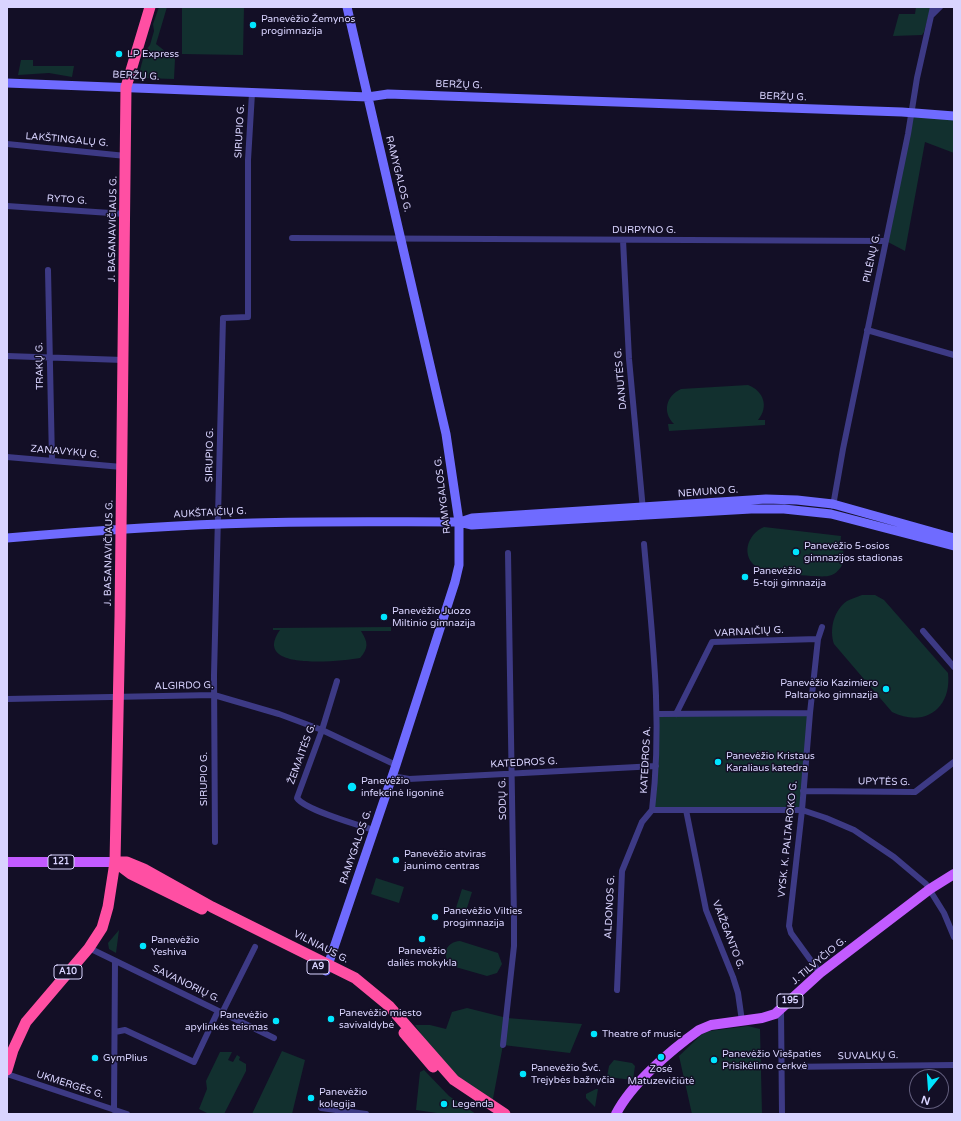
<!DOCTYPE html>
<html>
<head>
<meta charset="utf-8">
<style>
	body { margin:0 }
	#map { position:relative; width:961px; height:1121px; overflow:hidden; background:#130f26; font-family:"Varela Round",sans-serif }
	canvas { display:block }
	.frame { position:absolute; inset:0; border:8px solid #d9d4ff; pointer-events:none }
	.north { position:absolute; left:909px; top:1069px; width:40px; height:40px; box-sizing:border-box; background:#130f26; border:1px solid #625e7d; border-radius:50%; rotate:197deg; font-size:11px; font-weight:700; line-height:16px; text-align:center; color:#d9d4ff }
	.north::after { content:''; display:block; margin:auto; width:14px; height:18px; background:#00e5ff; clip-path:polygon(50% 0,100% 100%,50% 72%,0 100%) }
</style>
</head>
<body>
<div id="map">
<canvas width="961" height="1121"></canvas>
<div class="frame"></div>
<div class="north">N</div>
</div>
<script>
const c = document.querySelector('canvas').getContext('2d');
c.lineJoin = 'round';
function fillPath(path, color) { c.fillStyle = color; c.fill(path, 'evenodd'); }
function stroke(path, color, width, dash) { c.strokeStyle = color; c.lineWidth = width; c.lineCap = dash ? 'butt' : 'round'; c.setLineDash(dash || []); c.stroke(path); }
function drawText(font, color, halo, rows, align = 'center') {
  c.font = font + ' "Varela Round",sans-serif'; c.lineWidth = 3; c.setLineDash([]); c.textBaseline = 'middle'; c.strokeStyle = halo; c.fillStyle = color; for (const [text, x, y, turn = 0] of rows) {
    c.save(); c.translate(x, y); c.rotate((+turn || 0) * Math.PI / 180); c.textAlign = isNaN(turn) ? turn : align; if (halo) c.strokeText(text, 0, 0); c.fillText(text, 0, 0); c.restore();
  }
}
fillPath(new Path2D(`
	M159,7H167L156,44L175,59L174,79L143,78L139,74L145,51L150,45L154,31L153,24Z
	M182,7H244L243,55L182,54Z
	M916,7H931L924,32L922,35L893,36L899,14H915Z
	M21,60H33V66H74L72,77L49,73L18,75Z
	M910,112L954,116V153L925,142L905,251L886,241Z
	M748,385C764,391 769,407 758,420H765V425L669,431L668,424H674C662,412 666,396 681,389Z
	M764,527L841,536C839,546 848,554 842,565C839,571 834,575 828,576C820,578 765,572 758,568C740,557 747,534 764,527Z
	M862,595H875L884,600L948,673C952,709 924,728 892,712L834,644C829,629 834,610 847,601C851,599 857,597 862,595Z
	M391,627V631H361C368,642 369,648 360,658C342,661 250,672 280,630H273V628Z
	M810,713L802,810H652L658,714Z
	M376,878L404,887L399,903L371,894Z
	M462,889L472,892L466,911L456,908Z
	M119,930L116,953L109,949L108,943Z
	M460,941L498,953L502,964L497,973L487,976L452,966C441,956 445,942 460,941Z
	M467,1008L507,1018L582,1024L570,1053L503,1045L492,1104C462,1084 434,1057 415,1025H430L446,1029L452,1012Z
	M748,1026L760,1029L762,1114H692L679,1056L702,1034L710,1031Z
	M282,1051L305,1060L292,1114H252Z
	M220,1052H232L228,1060L233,1062L237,1055L240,1057L239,1060L246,1064V1071L224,1114H209L199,1109L207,1089L206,1081Z
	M614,1060L632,1063L635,1066L633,1080L607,1077L609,1066Z
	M424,1070L449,1096L476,1114H444L416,1110L420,1072Z
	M596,1089H598L595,1107L586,1098V1094Z`), '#12302f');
stroke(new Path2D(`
	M931,16L940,7
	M7,144L126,156
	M7,206L125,214
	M292,238L886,241
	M623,240L629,359L643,510
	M48,270L52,461
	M867,330L954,355
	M7,356L123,360
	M7,457L122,467
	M833,506L843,449L908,134L917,78L933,7
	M644,544C652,635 663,719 652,810
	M923,631L954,667
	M337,681L322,730L297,798C305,810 358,825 374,830
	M7,699L214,695L279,714L322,730L396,765
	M658,714L810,713
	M676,714L712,642L818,639
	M392,776L409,779L656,766
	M803,791L915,792L954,762
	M652,810H802L826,818L854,830L894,857L926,884L944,913L954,937
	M686,810L706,910L733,977L738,993L742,1021
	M215,842L214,675L223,318L248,317V160L252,93
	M89,948L274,1038
	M820,973L791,933L789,926L802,810L810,713L818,639L822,627
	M617,990L622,871L642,822L652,810
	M781,1010L782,1114
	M222,1013L255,947
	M115,1032L125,1030L194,1062L218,1011
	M503,1045L514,946V919L508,553
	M782,1067L954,1065
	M7,1074L127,1114
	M321,1108L366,1114
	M114,1110L115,961`), '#3d3a85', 6);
stroke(new Path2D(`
	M7,83L368,97L388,94L902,112L954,116
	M460,522L472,518L766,499L797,500L833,504L954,538
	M7,538C89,531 171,525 253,523C321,521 390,522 459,522L472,525L751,509H784L831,514L954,546
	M326,971L396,765L455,582L459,565V522L446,434L347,7`), '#6f6bff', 9);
stroke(new Path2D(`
	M7,862H115
	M616,1114C631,1084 671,1050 699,1030L711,1025L762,1018L775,1014L820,973L930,889L954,874`), '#c25bff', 10);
stroke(new Path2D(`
	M115,862H127L144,869L212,907L355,978L389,1006L454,1080L505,1114
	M115,862L131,874L202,909
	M404,1033L433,1067
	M7,1070L13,1050L26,1022L89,948L102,928L108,907L115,862L120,617L126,87L150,7`), '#ff4fa3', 11);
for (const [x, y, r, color] of [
	[253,25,4,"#00e5ff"],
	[119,54,4,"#00e5ff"],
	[796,552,4,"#00e5ff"],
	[745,577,4,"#00e5ff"],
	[384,617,4,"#00e5ff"],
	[886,689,4,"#00e5ff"],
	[718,762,4,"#00e5ff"],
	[352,787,5,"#00e5ff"],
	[396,860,4,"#00e5ff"],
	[435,917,4,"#00e5ff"],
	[422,939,4,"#00e5ff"],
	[143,946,4,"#00e5ff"],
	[331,1019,4,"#00e5ff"],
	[276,1021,4,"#00e5ff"],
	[594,1034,4,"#00e5ff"],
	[661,1057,4,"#00e5ff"],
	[95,1058,4,"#00e5ff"],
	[714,1060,4,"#00e5ff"],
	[523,1074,4,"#00e5ff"],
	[311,1098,4,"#00e5ff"],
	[444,1104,4,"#00e5ff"]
]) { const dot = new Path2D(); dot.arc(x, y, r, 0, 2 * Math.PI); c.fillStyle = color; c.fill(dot); stroke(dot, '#130f26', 1.5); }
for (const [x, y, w] of [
	[61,862,26],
	[318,967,22],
	[68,972,28],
	[790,1001,26]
]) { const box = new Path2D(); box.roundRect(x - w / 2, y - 7, w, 14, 3); c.fillStyle = '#130f26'; c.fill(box); stroke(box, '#d9d4ff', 1); }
drawText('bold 9px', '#d9d4ff', null, [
	["121",61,862],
	["A9",318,967],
	["A10",68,972],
	["195",790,1001]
]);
drawText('10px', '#d9d4ff', '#130f26', [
	["Panevėžio Žemynos",261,19],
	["progimnazija",261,31],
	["LP Express",127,54],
	["Panevėžio 5-osios",804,546],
	["gimnazijos stadionas",804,558],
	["Panevėžio",753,571],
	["5-toji gimnazija",753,583],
	["Panevėžio Juozo",392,611],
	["Miltinio gimnazija",392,623],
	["Panevėžio Kazimiero",878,683,"right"],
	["Paltaroko gimnazija",878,695,"right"],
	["Panevėžio Kristaus",726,756],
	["Karaliaus katedra",726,768],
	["Panevėžio",361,781],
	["infekcinė ligoninė",361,793],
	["Panevėžio atviras",404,854],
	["jaunimo centras",404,866],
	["Panevėžio Vilties",443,911],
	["progimnazija",443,923],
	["Panevėžio",151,940],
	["Yeshiva",151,952],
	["Panevėžio",422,951,"center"],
	["dailės mokykla",422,963,"center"],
	["Panevėžio miesto",339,1013],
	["savivaldybė",339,1025],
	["Panevėžio",268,1015,"right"],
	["apylinkės teismas",268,1027,"right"],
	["Theatre of music",602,1034],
	["Panevėžio Viešpaties",722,1054],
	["Prisikėlimo cerkvė",722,1066],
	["GymPlius",103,1058],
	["Panevėžio Švč.",531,1068],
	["Trejybės bažnyčia",531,1080],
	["Zosė",661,1069,"center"],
	["Matuzevičiūtė",661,1081,"center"],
	["Panevėžio",319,1092],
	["kolegija",319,1104],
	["Legenda",452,1104]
], 'left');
drawText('10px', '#d9d4ff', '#130f26', [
	["BERŽŲ G.",136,76,3],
	["BERŽŲ G.",459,85,2],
	["BERŽŲ G.",783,97,2],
	["SIRUPIO G.",240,131,-87],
	["LAKŠTINGALŲ G.",67,140,5],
	["RAMYGALOS G.",398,174,76],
	["RYTO G.",67,200,4],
	["J. BASANAVIČIAUS G.",113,229,-89],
	["DURPYNO G.",644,230],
	["PILĖNŲ G.",872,258,-78],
	["TRAKŲ G.",40,366,-91],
	["DANUTĖS G.",621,379,-95],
	["ZANAVYKŲ G.",65,452,5],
	["SIRUPIO G.",210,455,-89],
	["NEMUNO G.",708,492,-4],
	["RAMYGALOS G.",443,495,-97],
	["AUKŠTAIČIŲ G.",210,513,-3],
	["J. BASANAVIČIAUS G.",109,553,-89],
	["VARNAIČIŲ G.",749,632,-3],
	["ALGIRDO G.",184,686,-1],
	["ŽEMAITĖS G.",302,754,-70],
	["KATEDROS A.",646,760,-87],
	["KATEDROS G.",524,763,-3],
	["SIRUPIO G.",204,779,-90],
	["UPYTĖS G.",884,782,1],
	["SODŲ G.",503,799,-91],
	["VYSK. K. PALTAROKO G.",788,839,-84],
	["RAMYGALOS G.",356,847,-71],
	["ALDONOS G.",610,907,-87],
	["VAIŽGANTO G.",728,935,69],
	["VILNIAUS G.",321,947,27],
	["J. TILVYČIO G.",819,961,-40],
	["SAVANORIŲ G.",186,984,26],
	["SUVALKŲ G.",868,1056,-1],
	["UKMERGĖS G.",70,1085,18]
]);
</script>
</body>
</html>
